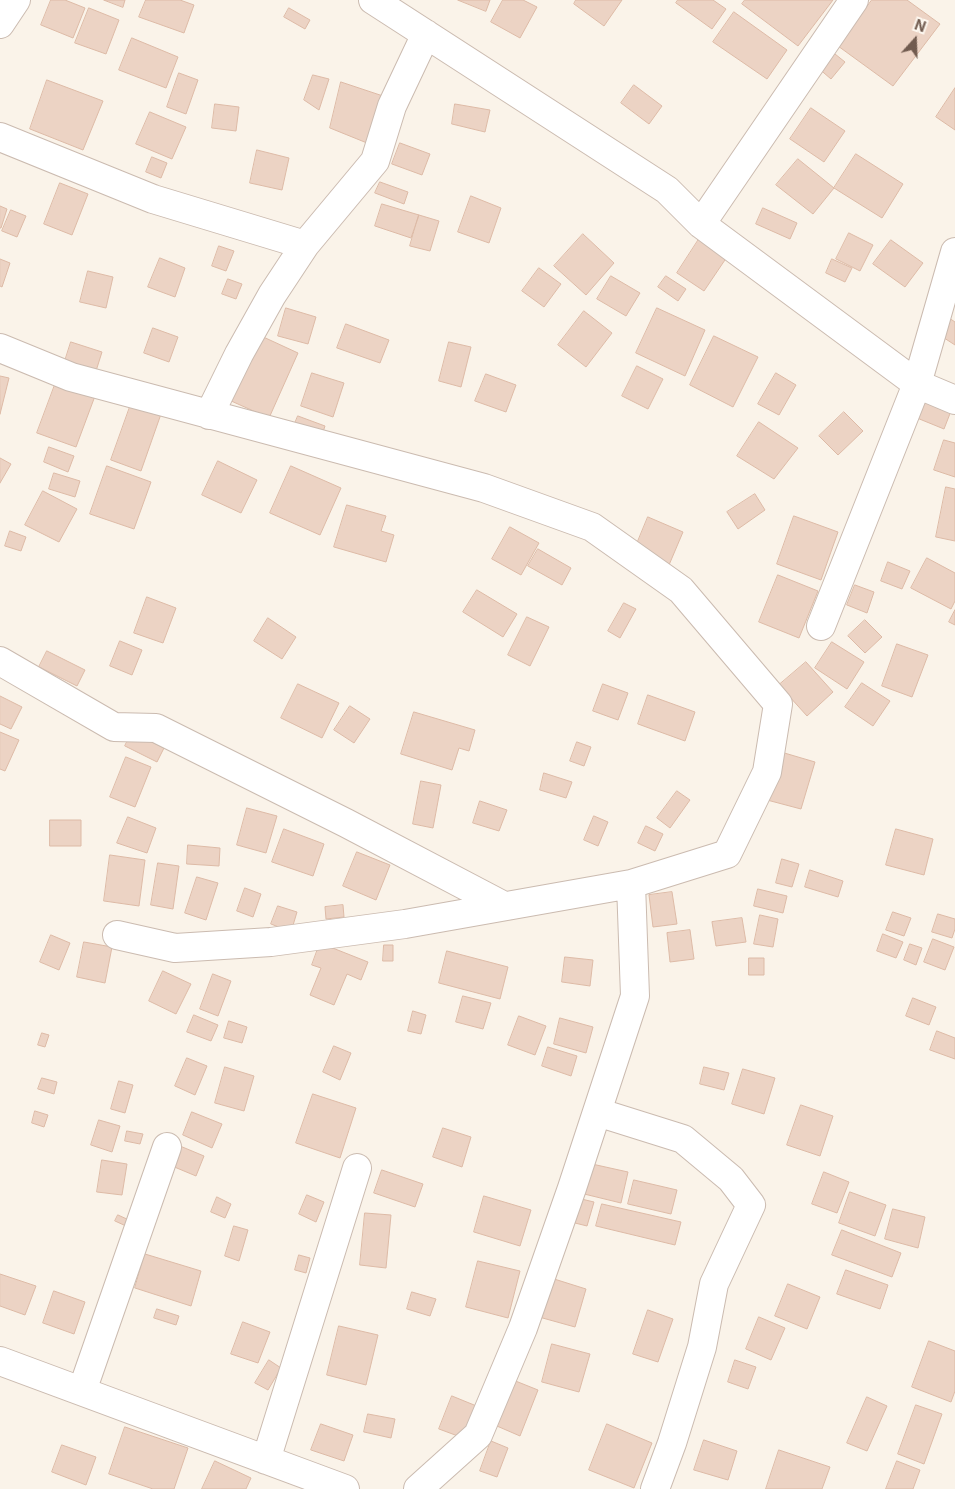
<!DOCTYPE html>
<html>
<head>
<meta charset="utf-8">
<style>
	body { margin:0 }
	#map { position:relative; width:955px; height:1489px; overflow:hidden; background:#faf3e9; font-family:Inter,sans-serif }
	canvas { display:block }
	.north { position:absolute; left:890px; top:15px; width:50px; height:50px; -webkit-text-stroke:4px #fdf7ef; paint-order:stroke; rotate:20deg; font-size:14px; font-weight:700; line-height:20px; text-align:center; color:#715b4f }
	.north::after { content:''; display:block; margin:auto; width:18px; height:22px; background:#715b4f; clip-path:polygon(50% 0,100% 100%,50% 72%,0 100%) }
</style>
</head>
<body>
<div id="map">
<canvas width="955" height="1489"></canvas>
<div class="north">N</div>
</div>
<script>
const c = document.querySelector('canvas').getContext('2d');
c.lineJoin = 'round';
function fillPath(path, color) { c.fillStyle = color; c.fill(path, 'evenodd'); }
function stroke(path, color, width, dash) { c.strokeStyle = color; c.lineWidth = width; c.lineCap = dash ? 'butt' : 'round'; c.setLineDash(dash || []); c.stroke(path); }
const building = new Path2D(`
	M51,0H65L85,8L73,38L41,25Z
	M104,0H125L123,7Z
	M146,0H180L194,5L184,33L139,17Z
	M458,0H490L486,11Z
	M503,0H523L537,7L520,38L491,22Z
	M576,0H622L604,26L574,4Z
	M678,0H713L726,9L712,29L676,3Z
	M745,0H833L798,46L742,4Z
	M872,0H907L940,24L893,86L838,46Z
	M89,8L119,20L106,54L75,43Z
	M289,8L310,20L305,29L284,17Z
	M734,12L787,50L767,79L713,42Z
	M132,38L178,57L166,88L119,70Z
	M830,50L845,62L831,79L817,67Z
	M179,73L198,80L186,114L167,107Z
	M313,75L329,79L319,110L304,100Z
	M47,80L103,101L83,150L30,129Z
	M341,82L383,96L367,143L330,128Z
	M634,85L662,106L649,124L621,103Z
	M955,88V130L936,117Z
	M215,104L239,107L236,131L212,128Z
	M455,104L490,110L485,132L452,124Z
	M811,108L845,131L824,162L790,139Z
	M150,112L186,127L172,159L136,144Z
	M400,143L430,154L422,175L392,164Z
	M257,150L289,158L282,190L250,183Z
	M856,154L903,184L882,218L834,188Z
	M152,157L167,163L161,178L146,172Z
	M798,159L834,188L813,214L776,185Z
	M380,182L408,192L404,204L375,193Z
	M60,183L88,194L72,235L44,224Z
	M471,196L501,208L489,243L458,232Z
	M382,204L419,215L411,238L375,226Z
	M0,206L7,209L1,228H0Z
	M763,208L797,223L790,239L756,224Z
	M11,210L26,216L17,237L2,231Z
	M419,215L439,221L430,251L410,246Z
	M849,233L873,245L860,271L836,259Z
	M583,234L614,263L586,295L554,266Z
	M701,236L729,254L704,291L677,273Z
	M891,240L923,263L905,287L873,264Z
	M219,246L234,251L226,271L212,266Z
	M160,258L185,268L175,297L148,287Z
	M0,259L10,263L2,287L0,286Z
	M832,259L852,268L845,282L826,273Z
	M539,268L561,284L544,307L522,291Z
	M88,271L113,277L106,308L80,302Z
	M611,276L640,293L626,316L597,299Z
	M666,276L686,289L678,301L658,287Z
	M228,279L242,284L236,299L222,294Z
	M286,308L316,317L308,344L278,336Z
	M657,308L705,330L685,376L636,353Z
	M584,311L612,333L586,367L558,345Z
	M949,318L955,322V345L938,334Z
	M346,324L389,340L380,363L337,348Z
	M153,328L178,337L169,362L144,353Z
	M259,335L298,353L269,418L229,400Z
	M714,336L758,357L733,407L690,385Z
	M71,342L102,352L96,371L65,361Z
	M449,342L471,347L461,387L439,381Z
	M637,366L663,379L648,409L622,396Z
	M312,373L344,383L333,417L301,406Z
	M776,373L796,385L779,415L758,404Z
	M486,374L516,385L506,412L475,401Z
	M0,376L9,378L0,414Z
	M56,382L95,396L76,447L37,433Z
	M924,401L951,411L944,429L917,418Z
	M131,404L161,414L141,471L111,460Z
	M844,412L863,431L838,455L819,436Z
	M298,416L325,426L321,438L293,428Z
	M759,422L798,448L774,479L737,456Z
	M944,440L955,443V477L934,470Z
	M49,447L74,456L68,472L44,462Z
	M0,458L11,464L0,483Z
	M218,461L257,480L241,513L202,495Z
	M107,466L151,482L134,529L90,514Z
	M291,466L341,488L320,535L270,513Z
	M54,473L80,481L75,497L49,489Z
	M946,487L955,489V541L936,537Z
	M43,491L77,509L59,542L25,525Z
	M755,494L765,510L738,529L727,512Z
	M347,505L386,516L381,531L394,535L386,562L334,547Z
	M794,516L838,532L821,580L777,564Z
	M648,517L683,532L669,565L634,551Z
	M510,527L539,543L521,575L492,559Z
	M10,531L26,537L21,551L5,546Z
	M538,549L571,568L562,585L528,566Z
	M927,558L955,573V601L951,609L911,588Z
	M888,562L910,571L902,589L881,581Z
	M778,575L818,591L799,638L759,622Z
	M855,585L874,592L867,613L847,605Z
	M477,590L517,614L503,637L463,612Z
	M147,597L176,608L163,643L134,633Z
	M624,603L636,609L620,638L608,631Z
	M955,610V625L949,622Z
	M527,617L549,627L530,666L508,655Z
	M268,618L296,637L282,659L254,641Z
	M865,620L882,637L865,653L848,636Z
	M120,641L142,650L132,675L110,666Z
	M832,642L864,662L847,689L815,668Z
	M897,644L928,655L912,697L882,686Z
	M47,651L85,670L77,686L39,667Z
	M806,662L833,692L807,716L779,685Z
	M862,683L890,701L873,726L845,707Z
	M298,684L339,703L322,738L281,718Z
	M603,684L628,693L618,720L593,711Z
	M648,695L695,712L685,741L638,724Z
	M0,696L22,707L11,729L0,724Z
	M350,706L370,719L354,743L334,730Z
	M414,712L475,730L469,751L459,748L452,770L401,754Z
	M0,732L19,740L5,771L0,769Z
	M132,732L164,748L157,762L125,746Z
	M577,742L591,747L584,766L570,761Z
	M781,752L815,762L801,809L767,800Z
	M126,757L151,767L135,807L110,797Z
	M544,773L572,782L566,798L540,790Z
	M421,781L441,785L433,828L413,824Z
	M677,791L690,800L670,828L657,818Z
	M480,801L507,810L499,831L473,823Z
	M247,808L277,816L266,853L237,845Z
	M594,816L608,822L598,846L584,840Z
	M128,817L156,828L147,853L117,843Z
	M50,820H81V846H50Z
	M646,826L663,834L655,851L638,843Z
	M284,829L324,844L313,876L272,862Z
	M896,829L933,839L924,875L886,865Z
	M188,845L220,848L219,866L187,864Z
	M357,852L390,865L376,900L343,886Z
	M110,855L145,860L139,906L104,901Z
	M782,859L799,864L792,887L776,883Z
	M158,863L179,866L173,909L151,905Z
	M810,870L843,881L838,897L805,887Z
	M197,877L218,883L206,920L185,913Z
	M245,888L261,894L253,917L237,911Z
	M758,889L787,896L783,913L754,906Z
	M672,892L677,924L653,927L649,895Z
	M343,905L344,917L326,919L325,907Z
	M278,906L297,912L291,932L271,924Z
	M893,912L911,918L904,936L886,930Z
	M938,914L955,919V929L952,938L932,932Z
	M760,915L778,919L773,947L754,944Z
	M742,918L746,942L716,946L712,922Z
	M690,930L694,959L670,962L667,933Z
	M883,934L903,942L896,958L877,951Z
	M51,935L70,943L59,970L40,962Z
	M933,939L954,947L945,970L924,962Z
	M84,942L112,947L105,983L77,977Z
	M320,943L368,962L361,980L347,974L334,1005L310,995L321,968L312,965Z
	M910,944L922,948L916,965L904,960Z
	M384,945H393V961H383Z
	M447,951L508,967L500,999L439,983Z
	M565,957L593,960L590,986L562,982Z
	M749,958H764V975H749Z
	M163,971L191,984L176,1014L149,1001Z
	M213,974L231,981L218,1016L200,1009Z
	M463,996L491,1003L483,1029L456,1022Z
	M913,998L936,1007L929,1025L906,1016Z
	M413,1011L426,1015L421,1034L408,1031Z
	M194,1015L218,1025L211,1041L187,1032Z
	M519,1016L546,1026L535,1055L508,1045Z
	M560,1018L593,1027L586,1053L554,1044Z
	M229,1021L247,1027L242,1043L224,1038Z
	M937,1031L955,1038V1059L930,1050Z
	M42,1033L49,1035L45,1047L38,1045Z
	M334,1046L351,1053L340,1080L323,1072Z
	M548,1047L577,1056L571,1076L542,1066Z
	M187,1058L207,1066L195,1095L175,1086Z
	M225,1067L254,1076L244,1111L215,1103Z
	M704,1067L729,1073L724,1090L700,1084Z
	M743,1069L775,1078L764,1114L732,1104Z
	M42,1078L57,1082L54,1094L38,1089Z
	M119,1081L133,1085L125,1113L111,1109Z
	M313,1094L356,1108L340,1158L296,1143Z
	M801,1105L833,1116L820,1156L787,1145Z
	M35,1111L48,1115L44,1127L32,1123Z
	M192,1112L222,1124L212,1148L183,1135Z
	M99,1120L120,1126L112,1152L91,1145Z
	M443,1128L471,1137L462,1167L433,1157Z
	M127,1131L143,1134L140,1144L125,1141Z
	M180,1146L204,1156L196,1176L172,1166Z
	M102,1160L127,1164L122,1195L97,1192Z
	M583,1162L628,1172L621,1203L576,1192Z
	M382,1170L423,1184L415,1207L374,1193Z
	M824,1172L849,1182L837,1213L812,1204Z
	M634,1180L677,1190L671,1214L628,1204Z
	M850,1192L886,1205L875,1236L839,1223Z
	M307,1195L324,1202L316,1222L299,1214Z
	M484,1196L531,1210L520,1246L474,1232Z
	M217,1197L231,1204L225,1218L211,1212Z
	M573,1197L594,1202L587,1226L567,1221Z
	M602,1204L681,1222L675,1245L596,1226Z
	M893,1209L925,1217L918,1248L885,1239Z
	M365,1213L391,1215L386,1268L360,1265Z
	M118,1215L129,1220L126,1226L115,1221Z
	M234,1226L248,1230L239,1261L225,1256Z
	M842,1230L901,1253L892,1277L832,1255Z
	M145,1254L201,1271L191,1306L135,1288Z
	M299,1255L310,1258L306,1273L295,1270Z
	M478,1261L520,1271L508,1318L466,1307Z
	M846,1270L888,1285L880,1309L837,1294Z
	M0,1274L36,1286L25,1315L0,1306Z
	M551,1278L586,1289L575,1327L539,1317Z
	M788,1284L820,1297L807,1329L775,1316Z
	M54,1291L85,1302L74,1334L43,1323Z
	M412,1292L436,1299L430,1316L407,1309Z
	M157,1309L179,1316L176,1325L154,1318Z
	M648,1310L673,1319L658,1362L633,1354Z
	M759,1317L785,1328L771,1360L746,1349Z
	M243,1322L270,1332L258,1363L231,1354Z
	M339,1326L378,1335L366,1385L327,1375Z
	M929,1341L955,1351V1391L951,1402L912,1387Z
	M552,1344L590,1354L579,1392L542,1382Z
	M269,1360L281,1368L268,1390L255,1383Z
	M735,1360L756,1367L748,1389L728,1382Z
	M508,1378L538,1390L520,1436L490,1423Z
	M452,1396L479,1407L466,1439L439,1429Z
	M867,1397L887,1406L867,1451L847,1443Z
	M916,1405L942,1414L924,1464L898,1454Z
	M368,1414L395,1419L391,1438L364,1432Z
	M321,1424L353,1435L344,1461L311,1450Z
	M607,1424L652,1443L634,1488L589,1470Z
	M125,1427L188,1448L174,1489H153L109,1474Z
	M704,1440L737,1451L728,1480L694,1470Z
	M491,1441L508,1448L497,1477L480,1471Z
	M62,1445L96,1457L86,1485L52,1472Z
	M779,1450L830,1467L822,1489H766Z
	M215,1461L251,1478L246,1489H202Z
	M897,1461L920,1470L913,1489H886Z`);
fillPath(building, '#ecd3c4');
stroke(building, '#ddbaa6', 1);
const minor = new Path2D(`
	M373,0L667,190L701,224L917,384L955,400
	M0,24L16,0
	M0,137L153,199L305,245
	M701,224L854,0
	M0,348L71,377L484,488L592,527L681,590L778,704L767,772L727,854L631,884L635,996L572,1188L523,1328L478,1435L418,1489
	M209,415L239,354L272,295L305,245L375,161L392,106L426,34
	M821,626L917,384L955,252
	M0,661L114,727L156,728L346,823L504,906
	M117,935L175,948L271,942L405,924L631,884
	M597,1112L683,1139L731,1179L751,1205L714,1284L702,1347L672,1443L655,1489
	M0,1361L345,1489
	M82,1391L167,1147
	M266,1460L357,1168`);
stroke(minor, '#cbbbb0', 30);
stroke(minor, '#fff', 28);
</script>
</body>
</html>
